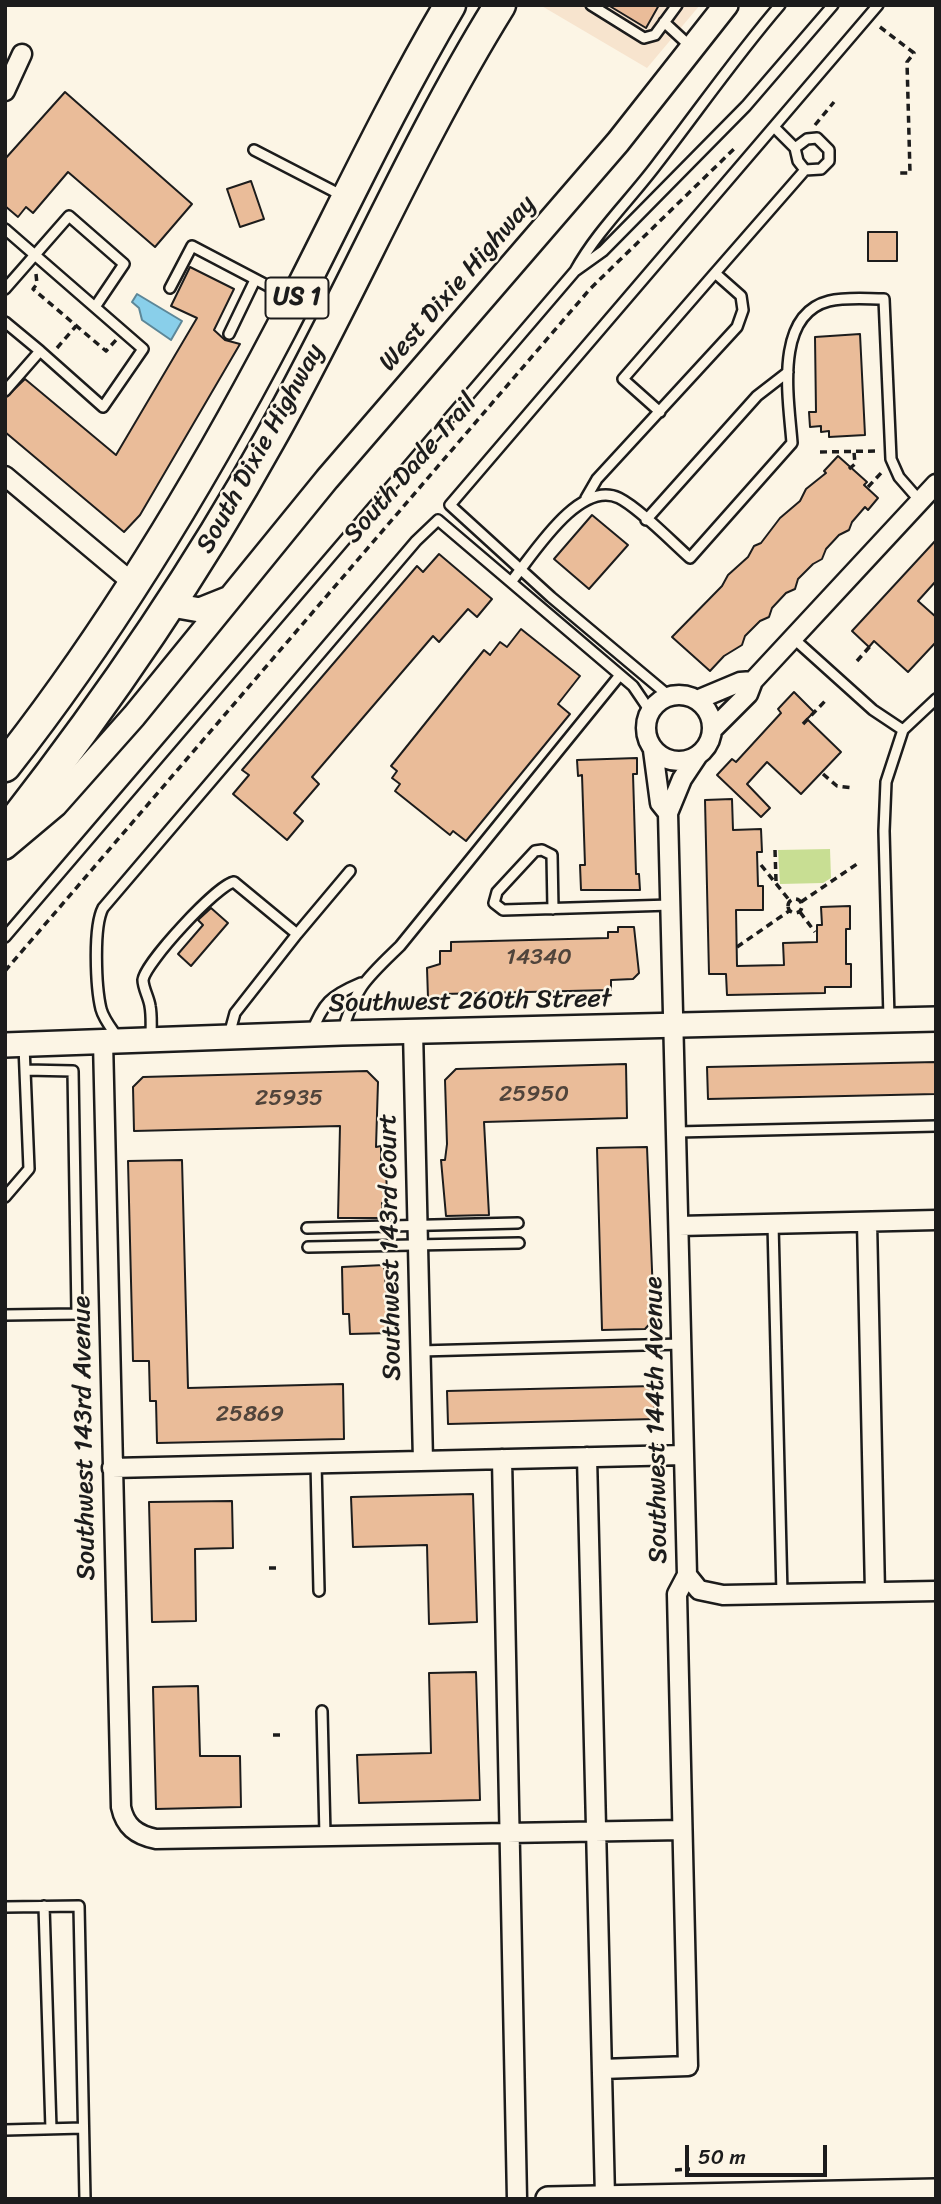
<!DOCTYPE html>
<html>
<head>
<meta charset="utf-8">
<style>
	body { margin:0 }
	#map { position:relative; width:941px; height:2204px; overflow:hidden; background:#fcf5e5; font-family:Sriracha,sans-serif }
	canvas { display:block }
	.frame { position:absolute; inset:0; border:7px solid #1c1c1c; pointer-events:none }
	.scale { position:absolute; left:685px; top:2145px; width:142px; height:32px; box-sizing:border-box; border:4px solid #1c1c1c; border-top:0; padding-left:9px; font-size:21px; line-height:24px; white-space:nowrap; color:#1c1c1c; -webkit-text-stroke:5px #fcf5e5; paint-order:stroke }
</style>
</head>
<body>
<div id="map">
<canvas width="941" height="2204"></canvas>
<div class="frame"></div>
<div class="scale">50 m</div>
</div>
<script>
const c = document.querySelector('canvas').getContext('2d');
c.lineJoin = 'round';
function fillPath(path, color) { c.fillStyle = color; c.fill(path, 'evenodd'); }
function stroke(path, color, width, dash) { c.strokeStyle = color; c.lineWidth = width; c.lineCap = dash ? 'butt' : 'round'; c.setLineDash(dash || []); c.stroke(path); }
function drawText(font, color, halo, rows, align = 'center') {
  c.font = font + ' Sriracha,sans-serif'; c.lineWidth = 5; c.setLineDash([]); c.textBaseline = 'middle'; c.strokeStyle = halo; c.fillStyle = color; for (const [text, x, y, turn = 0] of rows) {
    c.save(); c.translate(x, y); c.rotate((+turn || 0) * Math.PI / 180); c.textAlign = isNaN(turn) ? turn : align; if (halo) c.strokeText(text, 0, 0); c.fillText(text, 0, 0); c.restore();
  }
}
fillPath(new Path2D(`
	M540,5H700L647,68Z`), '#f7e4ce');
fillPath(new Path2D(`
	M830,849L831,878L823,883L780,884L778,850Z`), '#c8de93');
const water = new Path2D(`
	M137,294L182,321L171,340L142,320L139,308L132,302Z`);
fillPath(water, '#89cfea');
stroke(water, '#5d8798', 2);
const building = new Path2D(`
	M608,5H659L646,28Z
	M65,92L192,204L155,247L68,172L33,213L26,207L18,217L5,206V159Z
	M251,181L264,219L240,227L227,189Z
	M868,232H897V261H868Z
	M190,267L234,289L214,330L225,340L240,344L140,515L124,532L5,432V398L25,379L116,455L197,318L171,306Z
	M860,334L865,435L829,437V431L821,432V426L810,427L809,412H816L815,337Z
	M838,456L867,482L864,485L878,498L868,510L865,507L852,522L849,530L839,535L826,549L822,559L813,564L798,579L795,589L786,593L772,608L769,617L760,621L745,636L742,645L724,656L710,671L672,637L722,586L728,575L748,557L754,546L761,543L780,518L800,501L806,489L826,473L824,471Z
	M592,515L628,545L589,589L554,559Z
	M936,540V581L918,601L936,617V642L908,672L874,641L869,647L852,631Z
	M439,554L492,599L477,617L468,609L439,642L433,636L312,777L319,784L294,813L303,821L287,840L233,794L249,775L242,770L417,566L423,572Z
	M521,629L580,676L558,704L570,714L466,841L453,831L450,835L395,791L400,784L392,778L397,771L391,766L484,650L490,655L500,642L507,647Z
	M794,692L814,712L807,719L841,752L801,794L767,762L747,784L770,808L761,817L717,775L732,759L736,762L781,713L778,709Z
	M637,758V774H633L636,874H639L640,890H581L580,865H585L582,775L578,776L577,760Z
	M732,799L733,830L761,829L762,852H757L758,886H763V910H736L737,966L784,965L783,943L817,942V925H822L821,907L850,906V929H846V964H851V987H825V993L727,995L726,974H709L705,800Z
	M211,908L228,923L191,966L178,954L203,925L198,920Z
	M618,927H634L639,973L633,979L611,980V990L443,994V997L428,998L427,968L440,964V951H451V942L608,938V932H618Z
	M936,1062V1094L708,1099L707,1067Z
	M626,1064L627,1118L484,1122L489,1215L446,1216L441,1160H445L447,1144L445,1080L456,1069Z
	M367,1071L378,1082L376,1147L381,1146V1160H386L387,1203H382L383,1218H338L340,1126L134,1131L133,1087L143,1077Z
	M647,1147L654,1319L645,1329L602,1330L597,1148Z
	M182,1160L188,1388L343,1384L344,1439L157,1443L156,1401H150L149,1361H133L128,1161Z
	M384,1265L390,1333L350,1334L349,1314H343L342,1267Z
	M654,1386L655,1419L448,1424L447,1391Z
	M473,1494L477,1622L429,1624L427,1545L353,1547L351,1497Z
	M232,1501L233,1548L195,1549L196,1621L152,1622L149,1502Z
	M476,1672L480,1800L359,1803L357,1755L431,1753L429,1673Z
	M198,1686L200,1756H240L241,1807L156,1809L153,1687Z`);
fillPath(building, '#eabc99');
stroke(building, '#1c1c1c', 2);
const service = new Path2D(`
	M591,5L644,38L655,35L677,5
	M780,5C736,56 698,111 657,164C630,200 597,231 575,271L603,251L746,106L833,5
	M664,22L691,47
	M774,127L795,148L798,161L805,170L821,169L829,161V150L817,138L807,139L795,148
	M254,150L343,196
	M5,229L143,349L103,407L40,351L5,391
	M170,288L192,246L291,298
	M5,289L69,216L124,264L95,307
	M5,322L40,351
	M229,334L255,280
	M660,412L623,379L715,273
	M586,498L597,479L737,327L743,310L741,296L715,273L805,170
	M646,520L757,396L788,372
	M511,582C533,555 579,479 619,498C639,508 672,542 690,558L792,443C789,401 773,315 829,301C846,297 866,299 884,299L891,459L899,477L920,501
	M793,638L873,710L903,730
	M669,696L551,597L450,505L878,5
	M553,909L552,855L542,850L535,851L497,892L494,903L503,910L671,905
	M297,934L350,871
	M5,937L575,271
	M889,1018L884,831L886,782L903,730L936,699
	M342,1033C355,987 367,978 400,946L620,675
	M311,1034C323,1003 330,996 361,983
	M118,1038C112,1029 104,1020 101,1009C96,988 93,927 103,908L416,541L438,520L633,686L650,711
	M151,1039C151,1028 152,1016 150,1006C149,998 143,988 143,980C145,963 217,885 234,882L297,934L235,1013L229,1035
	M677,1132L936,1126
	M5,1197L29,1169L24,1046
	M773,1224L782,1594
	M307,1228L518,1223
	M308,1247L519,1243
	M5,1315L77,1314L73,1071L26,1070
	M420,1351L682,1344
	M316,1463L319,1591
	M322,1711L325,1835
	M44,1906L51,2129
	M5,1907L79,1906L85,2199
	M5,2130L83,2128`);
const minor = new Path2D(`
	M5,91L22,54
	M5,476L134,584
	M646 728a33 33 0 1 1 66 0a33 33 0 1 1-66 0Z
	M697,700L740,682L753,681
	M712,730L748,694L753,681L936,484
	M668,813L682,779L698,755
	M413,1031L423,1461
	M103,1041L121,1807C125,1826 136,1835 156,1839L682,1830
	M867,1222L875,1592
	M679,1226L936,1220
	M587,1457L605,2197
	M502,1459L517,2199
	M112,1468L684,1455
	M687,1575L699,1590L723,1595L936,1591
	M602,2069L688,2066L677,1594L687,1575L668,813L660,803L653,750`);
const tertiary = new Path2D(`
	M172,605L200,610L230,598
	M5,847L55,805L134,716L327,479L618,142L726,5
	M5,1045L342,1033L936,1019
	M548,2199L936,2191`);
const trunk = new Path2D(`
	M5,766C112,630 201,482 281,329C337,221 388,110 450,5
	M5,833C103,708 193,578 270,439C350,297 413,145 500,5`);
stroke(service, '#1c1c1c', 14);
stroke(minor, '#1c1c1c', 23);
stroke(tertiary, '#1c1c1c', 28);
stroke(trunk, '#1c1c1c', 35);
stroke(new Path2D(`
	M880,27L914,53L907,62L910,173H900
	M815,125L834,102
	M36,274L37,284L33,289L106,351L116,340
	M57,348L76,326
	M820,452L876,451
	M849,469L855,464L854,452
	M868,487L882,472
	M857,661L872,644
	M803,724L826,700
	M823,774L837,786L854,788
	M775,850L776,881
	M761,865L790,901
	M788 906a7 7 0 1 1 14 0a7 7 0 1 1-14 0Z
	M801,902L857,864
	M800,912L815,932
	M737,947L789,911
	M5,971L590,289L737,146
	M269,1568H279
	M273,1735H283
	M675,2170L690,2169`), '#1c1c1c', 3.5, [7, 5]);
stroke(service, '#fcf5e5', 9);
stroke(minor, '#fcf5e5', 18);
stroke(tertiary, '#fcf5e5', 23);
stroke(trunk, '#fcf5e5', 30);
drawText('23px', '#50443b', null, [
	["14340",539,958],
	["25950",534,1095],
	["25935",289,1099],
	["25869",250,1415]
]);
for (const [x, y, w] of [
	[297,298,63]
]) { const box = new Path2D(); box.roundRect(x - w / 2, y - 20.5, w, 41, 5); c.fillStyle = '#fcf5e5'; c.fill(box); stroke(box, '#1c1c1c', 2); }
drawText('bold 24px', '#1c1c1c', null, [
	["US 1",297,298]
]);
drawText('26px', '#1c1c1c', '#fcf5e5', [
	["West Dixie Highway",458,284,-49],
	["South Dixie Highway",261,449,-61],
	["South Dade Trail",411,469,-49],
	["Southwest 260th Street",470,1002,-1],
	["Southwest 143rd Court",391,1247,-91],
	["Southwest 144th Avenue",657,1420,-91],
	["Southwest 143rd Avenue",85,1438,-91]
]);
</script>
</body>
</html>
